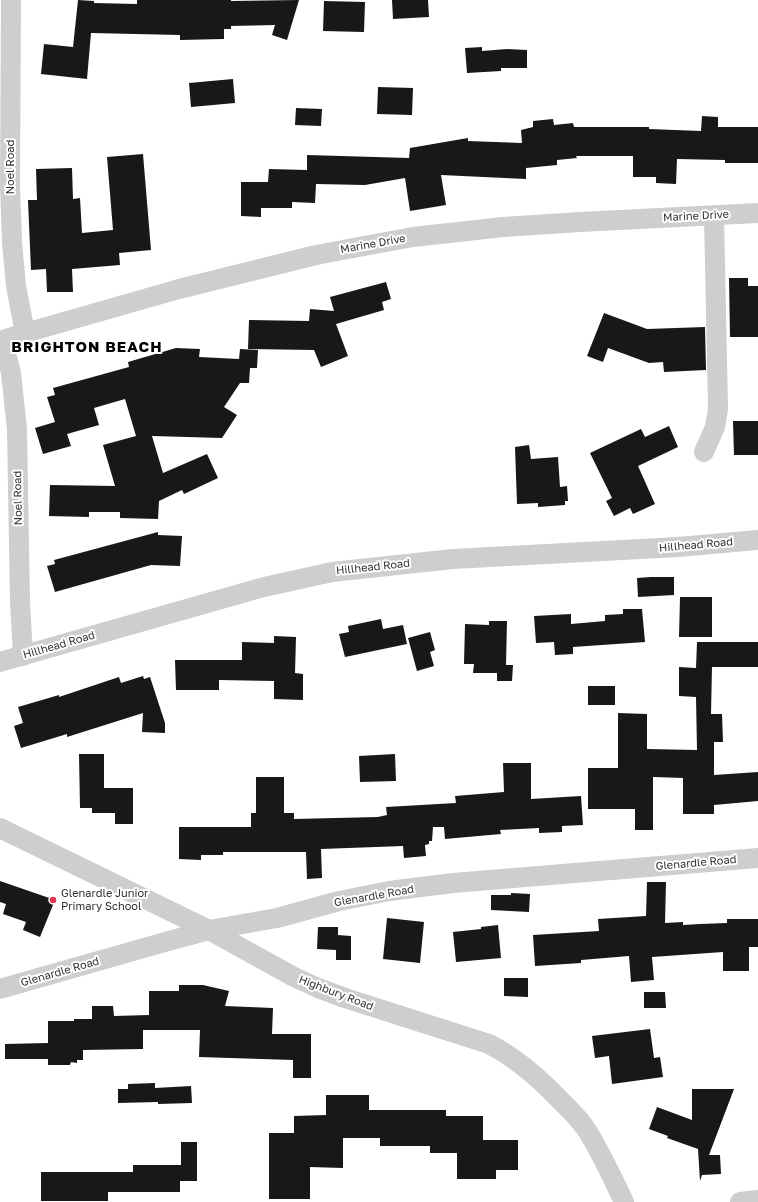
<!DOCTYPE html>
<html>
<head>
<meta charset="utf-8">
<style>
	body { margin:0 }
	canvas { display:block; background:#fff }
</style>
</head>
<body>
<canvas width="758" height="1202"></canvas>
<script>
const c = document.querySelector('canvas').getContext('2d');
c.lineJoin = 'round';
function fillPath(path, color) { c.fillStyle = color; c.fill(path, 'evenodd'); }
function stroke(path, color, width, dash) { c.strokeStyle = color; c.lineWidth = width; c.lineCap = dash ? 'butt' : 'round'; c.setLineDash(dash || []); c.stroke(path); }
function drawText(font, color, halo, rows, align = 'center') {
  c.font = font + ' "Golos Text",sans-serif'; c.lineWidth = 4; c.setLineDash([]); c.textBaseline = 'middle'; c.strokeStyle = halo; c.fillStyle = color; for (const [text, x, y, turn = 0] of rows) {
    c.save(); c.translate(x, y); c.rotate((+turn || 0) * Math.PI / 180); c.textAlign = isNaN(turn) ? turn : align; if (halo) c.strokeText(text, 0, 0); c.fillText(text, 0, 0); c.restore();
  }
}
fillPath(new Path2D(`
	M78,0L94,1V3L137,4V0H231V1L299,0L287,40L272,35L275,25L231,26V29H224V39L180,40V35L91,33L87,79L41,74L44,44L73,47Z
	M392,0H428L429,17L393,19Z
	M324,1L365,2L364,32L323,31Z
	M482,47V51L507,49L527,50V68H501V71L467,73L465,48Z
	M233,79L235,103L191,107L189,83Z
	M378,87L413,88L412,115L377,114Z
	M296,108L322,109L321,126L295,125Z
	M702,116L718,117V127H758V163H725V160L677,159L676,184L656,183V177H633V156H576L577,158L557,160V165L526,168V179L441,175L446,205L410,211L405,178L365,185L316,184L315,203L292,202V208H261V217L241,216V182H268L269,169L307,170V155L409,158L410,148L468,138V141L522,143L521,130L533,127V121L553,119L554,125L573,123L574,127H649V129L701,131Z
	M143,154L151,250L119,253L120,265L72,269L73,292H47L46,269L31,270L28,200H37L36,169L72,168L73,199L80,198L82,233L113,230L107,157Z
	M729,278H748V286H758V337H730Z
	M386,282L391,299L382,302L384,310L336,324L348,356L321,367L314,350L248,349L249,320L309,321L310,309L334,311L330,297Z
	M604,313L647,329L705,327L706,370L664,372L663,362L649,363L608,348L603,362L587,356Z
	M176,348L200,349L199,357L239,359L240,349L258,350L257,368H250L249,383H240L224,407L237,415L222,438L152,436L163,473L207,454L218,478L184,494L182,490L159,501L158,519L120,518V512H89V517L49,516L50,485L115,486L103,445L136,436L125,399L94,408L99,425L67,434L71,446L43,454L35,428L55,422L47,397L55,395L53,388L129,367L128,362Z
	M733,421H758V455H734Z
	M669,426L678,447L638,466L655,504L633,514L630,508L614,516L606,501L612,498L590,453L641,429L645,437Z
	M529,445L531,459L558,457L560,487L567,486L568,501H565V505L538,507V503L517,504L515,447Z
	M158,532V535L182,536L180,566L151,565L55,592L47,566L55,564L54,560Z
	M651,577H674V595L638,597L637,578Z
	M680,597H712V637H679Z
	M623,609H642L645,642L573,647V654L555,655L554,642L536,643L534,616L571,614V624L605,621V615L623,614Z
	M381,619L383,629L403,625L407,644L345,657L339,634L349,632L348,626Z
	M489,621H507L506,665H513L512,681H497V673H473L474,664H464L465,624L489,625Z
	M430,632L435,650L430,652L434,666L417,671L408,638Z
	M274,636L296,637L295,673L303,674V700L274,699V681L219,680V690H176L175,660H242V642L274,643Z
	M697,642H758V667H712L711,714H722L723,742H714V775L758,772V801L714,805V814H683V778L653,777V830H635V809H588V768H618V713L647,714V749L697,750L696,697L679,696V667L696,668Z
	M143,676L144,679L150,677L165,723V733L142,732L143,713L67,737V734L21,748L14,726L23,723L18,707L59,695V697L119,677L121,683Z
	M588,686H615V705H588Z
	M79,754H104V788H133V824H115V813H92V808H80Z
	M395,754L396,781L360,782L359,756Z
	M503,763H531V799L581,796L583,825L562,826V832L539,833V828L500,830L501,834L445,839L444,827H433L432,841H429V844L425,845L426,856L404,858L403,846L321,849L322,878L307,879L306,852H223V855H201V860L179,859V827H251V813H256V777H284V813H294V819L378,817L387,815L386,807L456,803L455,796L504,792Z
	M0,881L55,900L40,937L23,930L26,922L3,914L6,904L0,902Z
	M647,882H666L665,923L683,922V925L700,924L727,923V919H758V947H749V971H723V952L652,957L654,980L631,982L629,956L581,960V963L535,966L533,935L599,931L598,919L646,916Z
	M511,893L530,894L529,912L491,910V895H511Z
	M387,918L424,922L420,963L383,959Z
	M498,925L501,958L456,962L453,932L481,929V927Z
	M318,927H338V935L351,936V960H336V950L317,949Z
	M504,978H528V997L504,996Z
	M179,985H203L229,991L225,1006L273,1008L272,1034H311V1078H293V1060L199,1057L200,1030H143V1049L83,1050V1060H77V1063L71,1062L70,1065H48V1059H5V1044L48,1043V1021H74V1019H92V1006H113L114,1016L149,1015V991H179Z
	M644,992H665L666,1008H644Z
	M650,1029L654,1058L660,1057L663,1077L612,1084L609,1056L595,1058L592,1036Z
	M155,1083V1088L191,1086L192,1103L158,1104V1102L118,1103V1089H128V1084Z
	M692,1089H734L709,1155H720L721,1174L702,1175L700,1181L698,1149L667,1138L668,1136L649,1129L657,1107L692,1120Z
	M326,1095H369V1110H446V1116H483V1140H518V1170H496V1179H457V1153H430V1146H380V1138H343V1168L310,1167V1199H269V1133H294V1116L326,1115Z
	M181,1142H197V1181H180V1192H108V1201H41V1172H133V1165H181Z`), '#181818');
stroke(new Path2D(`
	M11,0L10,186L12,242L16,286L25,333
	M0,341L25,333L179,289L316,255L364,246L413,237L503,227L580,222L758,213
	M3,341L11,373L17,429L20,602L23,656
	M704,452L715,427L718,409L714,215
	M0,662L264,587L332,572L453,559L678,547L758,540
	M0,828L209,930L294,977L318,988L345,998L489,1044C516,1058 538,1077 559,1099C568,1108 579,1118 586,1129C601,1152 612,1177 624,1202
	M0,989L165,942L209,930L277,918L339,901L389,891L453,883L758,858
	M740,1202L758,1200`), '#cecece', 20);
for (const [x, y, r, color] of [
	[53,900,4,"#e23951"]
]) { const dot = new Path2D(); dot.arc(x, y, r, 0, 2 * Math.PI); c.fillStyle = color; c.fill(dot); stroke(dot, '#fff', 1.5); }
drawText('11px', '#313131', '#fff', [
	["Noel Road",11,167,-90],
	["Marine Drive",696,216,-3],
	["Marine Drive",373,244,-10],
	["Noel Road",18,498,-91],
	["Hillhead Road",696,545,-5],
	["Hillhead Road",373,567,-6],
	["Hillhead Road",59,645,-16],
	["Glenardle Road",696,863,-5],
	["Glenardle Road",374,896,-10],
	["Glenardle Road",60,972,-16],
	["Highbury Road",336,993,21]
]);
drawText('11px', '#313131', '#fff', [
	["Glenardle Junior",61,894],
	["Primary School",61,907]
], 'left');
c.letterSpacing = '1px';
drawText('bold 15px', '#000', '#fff', [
	["BRIGHTON BEACH",87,347]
]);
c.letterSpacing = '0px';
</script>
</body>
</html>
